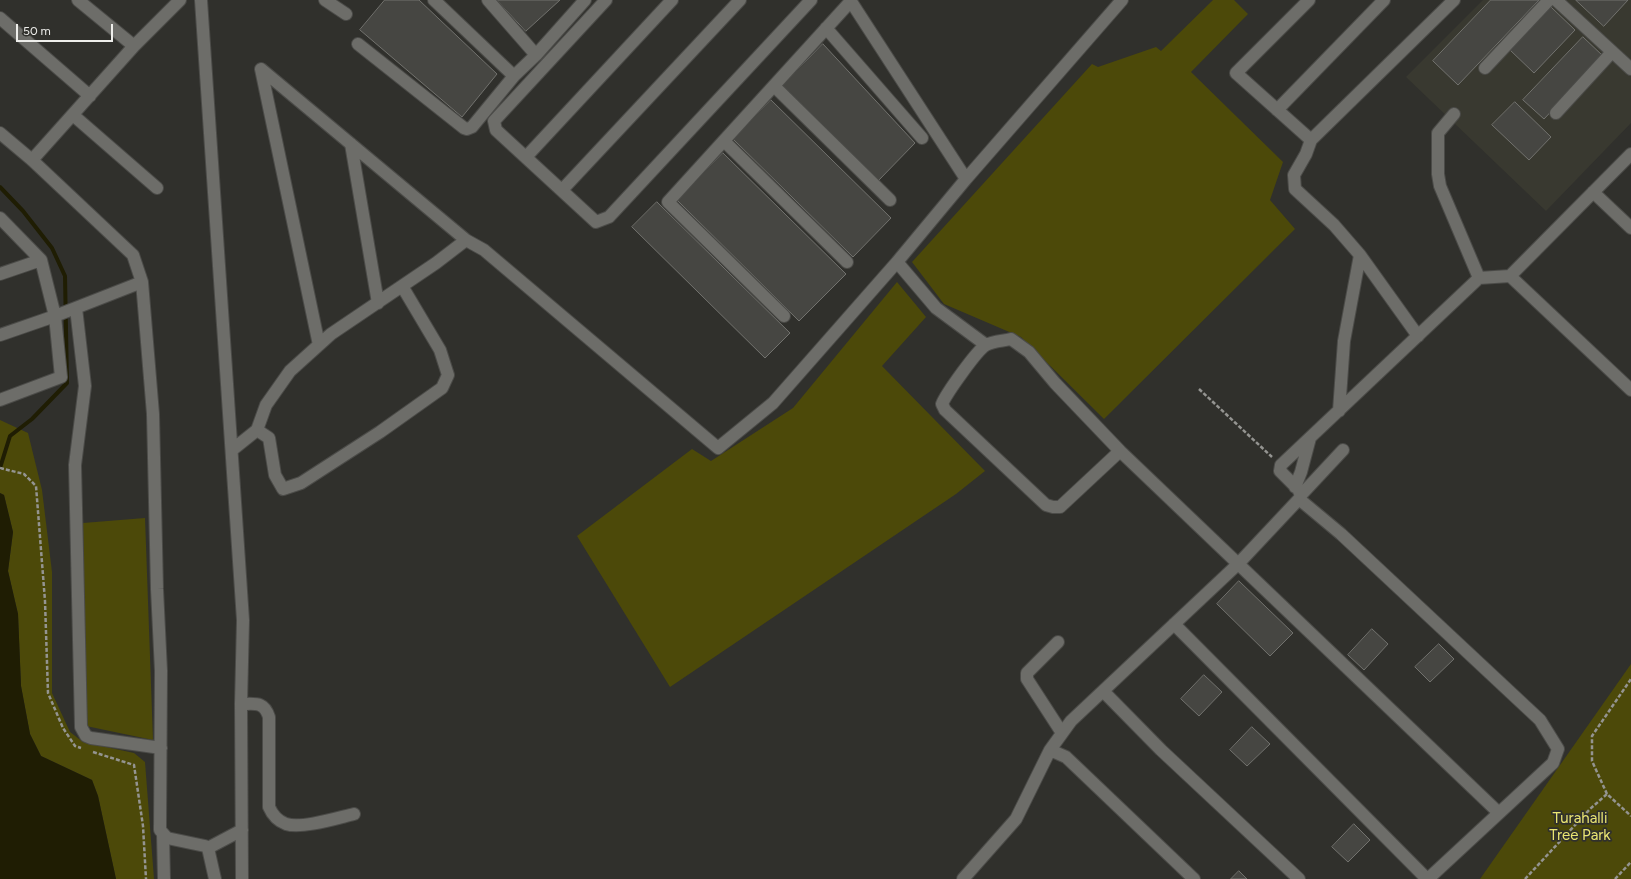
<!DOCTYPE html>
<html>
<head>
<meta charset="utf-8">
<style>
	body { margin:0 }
	#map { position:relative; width:1631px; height:879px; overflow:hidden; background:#30302c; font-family:Figtree,sans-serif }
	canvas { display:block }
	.scale { position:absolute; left:16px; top:24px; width:97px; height:18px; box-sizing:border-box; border:2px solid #eeeeeb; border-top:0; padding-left:5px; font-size:12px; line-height:14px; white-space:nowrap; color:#eeeeeb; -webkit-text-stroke:3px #30302c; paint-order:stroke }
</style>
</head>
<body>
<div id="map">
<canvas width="1631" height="879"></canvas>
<div class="scale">50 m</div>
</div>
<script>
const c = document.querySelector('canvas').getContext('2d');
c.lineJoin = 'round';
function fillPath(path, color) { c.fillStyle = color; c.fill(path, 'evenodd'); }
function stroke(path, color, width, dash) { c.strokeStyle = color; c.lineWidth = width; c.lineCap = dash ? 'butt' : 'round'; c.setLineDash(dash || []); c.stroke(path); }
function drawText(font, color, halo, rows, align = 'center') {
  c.font = font + ' Figtree,sans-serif'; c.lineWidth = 3.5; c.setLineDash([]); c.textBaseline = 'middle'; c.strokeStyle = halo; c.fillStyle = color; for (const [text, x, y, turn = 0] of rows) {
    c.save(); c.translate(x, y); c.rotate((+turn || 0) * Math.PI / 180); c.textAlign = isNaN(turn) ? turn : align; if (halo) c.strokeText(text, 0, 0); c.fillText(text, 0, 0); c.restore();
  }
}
fillPath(new Path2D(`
	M1483,0H1631V123L1546,211L1406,77Z`), '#393930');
fillPath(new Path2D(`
	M1213,0H1234L1248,14L1191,72L1283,162L1270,200L1295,229L1104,419L1021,337L944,304L912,262L1092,64L1098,67L1156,47L1161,51Z
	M897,282L926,317L882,366L985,471L956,494L670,687L577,536L692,449L711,461L793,408Z
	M0,420L28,433L42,490L52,572V693L70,732L83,742L134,753L145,762L154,879H116L98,796L92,780L41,756L30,734L21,686L18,614L8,571L13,532L4,495L0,493Z
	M145,518L153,740L86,726L83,523Z
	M1631,664V879H1480Z`), '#4c4909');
fillPath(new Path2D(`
	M0,493L4,495L13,532L8,571L18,614L21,686L30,734L41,756L92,780L98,796L116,879H0Z`), '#1f1d03');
stroke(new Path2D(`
	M0,187L23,211L52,248L65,276L67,383L32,419L10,436L0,468`), '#1f1d03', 4);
const building = new Path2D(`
	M385,0H419L497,74L462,117L360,30Z
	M497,0H560L526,31Z
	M1491,0H1539L1458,85L1433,61Z
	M1576,0H1628L1604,26Z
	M1551,7L1575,30L1534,73L1510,50Z
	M1583,37L1603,56L1544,119L1523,100Z
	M823,44L915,143L878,181L782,86Z
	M771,100L891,218L853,257L733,139Z
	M1515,102L1551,137L1529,160L1492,125Z
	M723,153L846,274L799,321L677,200Z
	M657,202L790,333L765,358L632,227Z
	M1239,581L1293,633L1270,656L1217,604Z
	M1372,629L1388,644L1364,670L1348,655Z
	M1439,644L1454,659L1430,682L1415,667Z
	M1204,675L1222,692L1199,716L1181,699Z
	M1252,727L1270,744L1247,766L1230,750Z
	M1354,824L1370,840L1348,862L1332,847Z
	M1239,871L1247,879H1231Z`);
fillPath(building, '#464642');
stroke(building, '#72726e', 1);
const minor = new Path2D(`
	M78,0L134,46
	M201,0L243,620L241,704L242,879
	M325,0L346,14
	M434,0L514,76
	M488,0L536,55
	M606,0L494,121L496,130L596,222L609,217L811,0
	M850,0L966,179
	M1309,0L1236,73L1311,140L1454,0
	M1556,0L1631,69
	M0,18L90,96
	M826,28L922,138
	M358,44L464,128L467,129L472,127L514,76L536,55L585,0
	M1485,68L1549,0
	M774,86L890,200
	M1277,110L1384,0
	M1556,113L1612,52
	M1454,114L1438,133V174L1440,186L1479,278
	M73,115L157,188
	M0,133L32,160L133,255L142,282L153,414L157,589L161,671L160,830L167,838L205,846L208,848L215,879
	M1311,140L1306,154L1294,175L1295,189L1334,225L1360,255L1418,336
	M724,141L847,262
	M351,144L378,303
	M526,157L672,0
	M32,160L134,46L180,0
	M562,190L740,0
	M1593,192L1631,228
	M0,218L41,260L55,316L61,377L0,400
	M897,262L936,308L986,345
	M0,274L41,260
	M1510,276L1631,390
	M76,308L85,386L75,465L81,727L86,736L91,738L161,748
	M784,316L668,202L851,1
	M0,335L55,316L142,282
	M319,345L261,69L466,240
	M1339,411L1344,341L1360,255
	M257,430L269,438L275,475L283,489L301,483L380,432L442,388L448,375L440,350L402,286
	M232,450L257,430L266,405L290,371L331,334L436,263L466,240L484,250L718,448L773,403L897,262L966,179L1122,0
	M1120,451L1060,507H1053L1046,505L945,410L942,404C946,394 977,350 986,345C993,341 1003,341 1011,339L1029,352L1055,383L1120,451L1499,813
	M1295,487L1301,472L1310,438
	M1301,495L1343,450
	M1299,499L1341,534L1540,720L1558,749L1553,763L1428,879
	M1174,624L1427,879
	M1058,642L1027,673V679L1062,733
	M1103,691L1161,750L1299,879
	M241,704C255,704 264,701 269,717V807C272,814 278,821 286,824C302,829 337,818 354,814
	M1050,750L1066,757L1194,879
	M163,834L164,879
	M208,848L242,830
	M963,879L1016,819L1050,750L1071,721L1238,564L1299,499L1301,495L1298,489L1280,471L1281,465L1479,278L1510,276L1631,154`);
stroke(minor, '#4b4b48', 14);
stroke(new Path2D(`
	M1199,389L1272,457
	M0,468L24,474L36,486L45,601L48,693L63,728L75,746L81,748
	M93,752L134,765L143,826L146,879
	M1607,794L1592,761V736L1631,679
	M1525,879L1590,809L1607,794L1631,816
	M1615,879L1631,862`), '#949491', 2.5, [4, 2]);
stroke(minor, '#6d6d69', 12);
drawText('15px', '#eae572', '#30302c', [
	["Turahalli",1580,819],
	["Tree Park",1580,836]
]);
</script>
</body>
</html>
